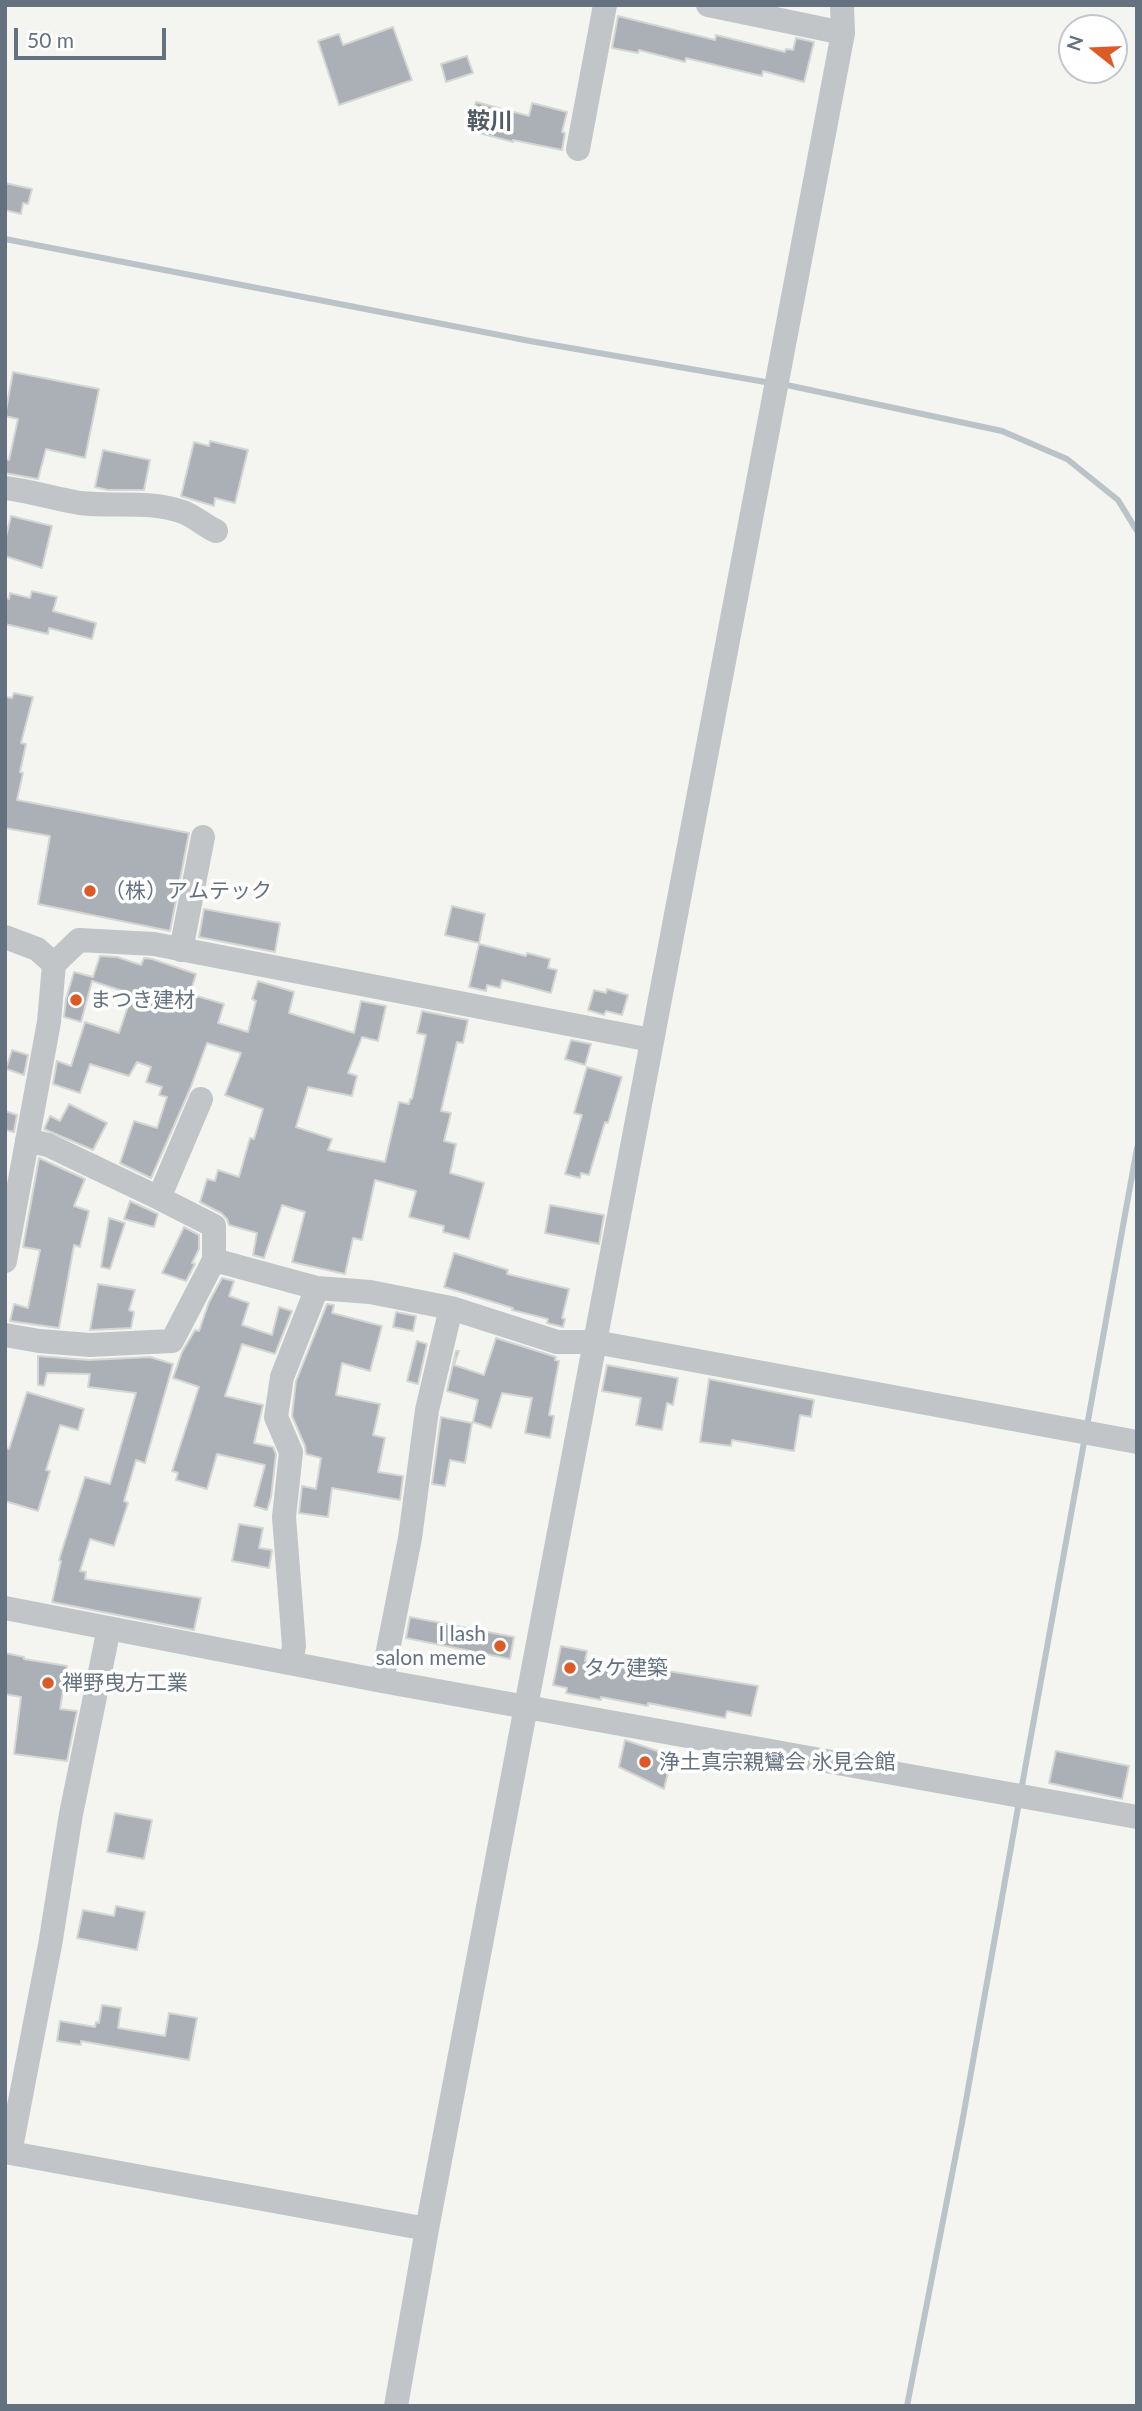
<!DOCTYPE html>
<html>
<head>
<meta charset="utf-8">
<style>
	body { margin:0 }
	#map { position:relative; width:1142px; height:2411px; overflow:hidden; background:#f4f4f0; font-family:Lato,sans-serif }
	canvas { display:block }
	.frame { position:absolute; inset:0; border:7px solid #647280; pointer-events:none }
	.north { position:absolute; left:1058px; top:14px; width:70px; height:70px; box-sizing:border-box; background:#fff; border:2px solid #c1c7cc; border-radius:50%; rotate:288deg; font-size:19px; font-weight:700; line-height:28px; text-align:center; color:#647280 }
	.north::after { content:''; display:block; margin:auto; width:24px; height:32px; background:#dd5a27; clip-path:polygon(50% 0,100% 100%,50% 72%,0 100%) }
	.scale { position:absolute; left:14px; top:28px; width:152px; height:32px; box-sizing:border-box; border:4px solid #647280; border-top:0; padding-left:9px; font-size:21px; line-height:24px; white-space:nowrap; color:#647280; -webkit-text-stroke:5px #fff; paint-order:stroke }
</style>
</head>
<body>
<div id="map">
<canvas width="1142" height="2411"></canvas>
<div class="frame"></div>
<div class="north">N</div>
<div class="scale">50 m</div>
</div>
<script>
const c = document.querySelector('canvas').getContext('2d');
c.lineJoin = 'round';
function stroke(path, color, width, dash) { c.strokeStyle = color; c.lineWidth = width; c.lineCap = dash ? 'butt' : 'round'; c.setLineDash(dash || []); c.stroke(path); }
function fillPath(path, color) { c.fillStyle = color; c.fill(path, 'evenodd'); }
function drawText(font, color, halo, rows, align = 'center') {
  c.font = font + ' Lato,"Noto Sans JP",sans-serif'; c.lineWidth = 7; c.setLineDash([]); c.textBaseline = 'middle'; c.strokeStyle = halo; c.fillStyle = color; for (const [text, x, y, turn = 0] of rows) {
    c.save(); c.translate(x, y); c.rotate((+turn || 0) * Math.PI / 180); c.textAlign = isNaN(turn) ? turn : align; if (halo) c.strokeText(text, 0, 0); c.fillText(text, 0, 0); c.restore();
  }
}
stroke(new Path2D(`
	M5,239L530,341L771,383
	M782,384L1002,431L1067,459L1118,500L1137,531
	M1087,1426L1137,1148
	M1021,1791L1085,1437
	M907,2406L962,2123L1019,1802`), '#bac4c8', 6);
const building = new Path2D(`
	M618,16L715,40L716,35L785,52L786,49L793,50L796,38L814,42L804,82L763,71L762,76L686,58L685,62L639,50L638,53L612,48Z
	M393,27L412,80L339,105L318,41L339,34L343,45Z
	M467,56L473,73L446,82L441,64Z
	M476,102L529,116L532,103L567,112L562,132L565,133L562,150L513,140V142L468,130Z
	M5,183L32,189L28,204L23,203L21,214L5,210Z
	M13,372L99,389L85,458L46,449L38,479L5,473V459L9,460L18,419L5,416Z
	M210,441L248,450L235,503L215,498L214,506L181,496L194,442L209,446Z
	M103,450L150,460L144,490H108L95,487Z
	M11,516L52,526L42,568L5,556V541Z
	M32,591L57,597L53,611L96,623L92,639L49,628L48,634L5,624V598L9,599L10,593L30,598Z
	M14,693L33,697L21,743L26,744L20,772L23,773L17,800L189,833L170,931L38,904L50,836L5,828V697L12,698Z
	M452,906L485,914L479,943L445,935Z
	M204,909L280,923L275,952L199,937Z
	M479,944L526,956L527,953L550,959L548,968L557,970L551,993L502,980L500,988L487,985L486,991L469,987Z
	M100,956L117,957L141,965L144,958L152,959L196,974L190,994L224,1004L218,1023L248,1032L256,1001L252,999L258,981L294,992L289,1013L354,1033L361,1001L386,1006L378,1041L362,1037L348,1073L357,1076L352,1096L308,1087L296,1127L332,1139L328,1150L385,1162L399,1102L409,1104L410,1099H412L426,1035L417,1033L422,1011L468,1020L463,1043L457,1042L441,1111L451,1113L444,1141L456,1144L450,1173L484,1183L469,1239L443,1232L444,1226L409,1217L416,1191L375,1180L362,1240L353,1238L345,1274L292,1262L305,1212L282,1205L264,1258L253,1255L257,1233L229,1225L227,1219L221,1213L200,1202L207,1179L215,1181L218,1170L239,1177L250,1138L254,1139L263,1109L225,1095L241,1053L207,1043L190,1089L151,1178L120,1163L134,1121L157,1128L167,1097L159,1095L162,1087L146,1082L151,1067L137,1062L129,1076L90,1064L80,1093L53,1084L57,1061L71,1066L85,1022L119,1033L132,994L92,981L81,1022L64,1017L66,999L74,972L93,977Z
	M607,989L628,995L622,1015L606,1011L604,1015L588,1010L594,990L606,993Z
	M571,1040L591,1044L585,1065L565,1059Z
	M12,1050L28,1055L24,1075L6,1069Z
	M587,1067L622,1077L608,1123L605,1122L589,1175L581,1173L580,1178L565,1174L582,1115L574,1113Z
	M69,1104L107,1123L93,1150L44,1129L50,1116L60,1121Z
	M5,1111L17,1115L14,1132L5,1130Z
	M39,1158L85,1179L74,1206L89,1211L80,1247L74,1245L59,1328L10,1321L14,1304L28,1308L40,1250L23,1247Z
	M130,1201L158,1214L154,1227L124,1219Z
	M550,1205L604,1215L599,1244L545,1233Z
	M109,1218L125,1223L110,1269L101,1267Z
	M184,1227L199,1235V1249L192,1263L195,1264L186,1281L162,1273Z
	M454,1253L508,1270L507,1274L569,1289L562,1318L565,1319L563,1327L547,1323L548,1319L512,1310L513,1308L444,1287Z
	M222,1278L234,1281L229,1296L249,1303L242,1325L272,1335L279,1307L292,1311L275,1354L242,1344L225,1396L263,1405L254,1443L273,1447L276,1454L271,1497L267,1510L254,1506L265,1465L217,1454L207,1489L176,1480L178,1473L172,1471L199,1387L173,1378L182,1352L195,1330L199,1331L209,1302Z
	M98,1284L135,1290L129,1310L134,1312L131,1328L90,1330Z
	M327,1304L334,1305L332,1313L382,1326L370,1371L342,1363L336,1395L380,1404L373,1435L385,1438L378,1472L403,1476L400,1500L332,1488L328,1517L299,1513L302,1486L316,1489L321,1458L306,1454L305,1446L292,1416L296,1381Z
	M396,1312L416,1316L413,1331L393,1327Z
	M496,1338L556,1357L555,1360L559,1361L549,1415L554,1416L550,1438L525,1433L532,1398L502,1393L491,1428L473,1422L478,1400L447,1391L456,1351H459L454,1365L484,1375Z
	M417,1341L427,1344L418,1384L407,1381Z
	M38,1356L89,1360L150,1357L173,1364L145,1463L136,1460L124,1501L128,1503L114,1546L90,1539L80,1571L86,1572L85,1579L201,1598L194,1630L52,1602L61,1561L59,1560L85,1477L110,1484L136,1393L88,1387L90,1374L47,1373L44,1386L38,1385Z
	M607,1365L678,1378L673,1405L667,1403L662,1430L636,1425L641,1398L602,1391Z
	M709,1379L814,1400L811,1417L800,1415L794,1451L732,1440L731,1446L700,1442Z
	M27,1392L84,1409L78,1430L60,1425L46,1470L50,1471L38,1511L5,1501V1448L9,1449Z
	M441,1417L472,1423L465,1463L450,1460L445,1486L432,1484Z
	M239,1524L263,1528L259,1548L272,1550L269,1568L232,1561Z
	M410,1617L514,1637L510,1659L406,1638Z
	M561,1646L587,1651L585,1661L631,1669L632,1665L758,1686L751,1716L727,1711L725,1718L648,1703V1706L601,1697V1700L566,1693L567,1688L553,1685Z
	M5,1653L24,1657V1659L67,1666L60,1709L77,1711L67,1761L14,1754L21,1697L5,1694Z
	M625,1740L672,1756L664,1789L619,1767Z
	M1056,1751L1129,1766L1122,1799L1049,1783Z
	M115,1813L152,1820L144,1859L107,1852Z
	M116,1906L145,1912L137,1950L77,1938L83,1910L114,1916Z
	M102,2005L121,2008L118,2028L165,2036L169,2013L197,2018L189,2060L81,2041V2045L57,2041L60,2021L95,2027L96,2022L99,2023Z`);
fillPath(building, '#aab0b6');
stroke(building, '#d5d5d3', 2);
stroke(new Path2D(`
	M708,5L843,33
	M578,149L605,5
	M5,488C31,491 55,499 80,503C114,507 150,500 183,512C194,516 205,526 216,531
	M5,937L37,949L54,964
	M181,950L203,837
	M201,1099L159,1198L214,1226V1260
	M27,1140L48,1145L159,1198
	M5,1261L49,1022L54,964L79,940L154,944L651,1040
	M5,1335L39,1341L90,1345L172,1341L214,1260L317,1288L370,1292L451,1308L557,1342H595L1137,1442
	M5,1608L382,1681L1137,1817
	M291,1663L294,1646L284,1517L291,1452L276,1417L282,1377L317,1288
	M382,1681L410,1538L427,1410L451,1308
	M5,2152L427,2229
	M10,2153L50,1945L71,1814L109,1628
	M396,2406L427,2229L843,33L842,5`), '#c2c5c8', 24);
for (const [x, y, r, color] of [
	[90,891,7,"#dd5a27"],
	[76,1000,7,"#dd5a27"],
	[500,1646,7,"#dd5a27"],
	[570,1668,7,"#dd5a27"],
	[48,1683,7,"#dd5a27"],
	[645,1762,7,"#dd5a27"]
]) { const dot = new Path2D(); dot.arc(x, y, r, 0, 2 * Math.PI); c.fillStyle = color; c.fill(dot); stroke(dot, '#fff', 2.5); }
drawText('21px', '#647280', '#fff', [
	["（株）アムテック",104,891],
	["まつき建材",90,1000],
	["I lash",486,1634,"right"],
	["salon meme",486,1658,"right"],
	["タケ建築",584,1668],
	["禅野曳方工業",62,1683],
	["浄土真宗親鸞会 氷見会館",659,1762]
], 'left');
drawText('bold 23px', '#515c65', '#fff', [
	["鞍川",490,122]
]);
</script>
</body>
</html>
